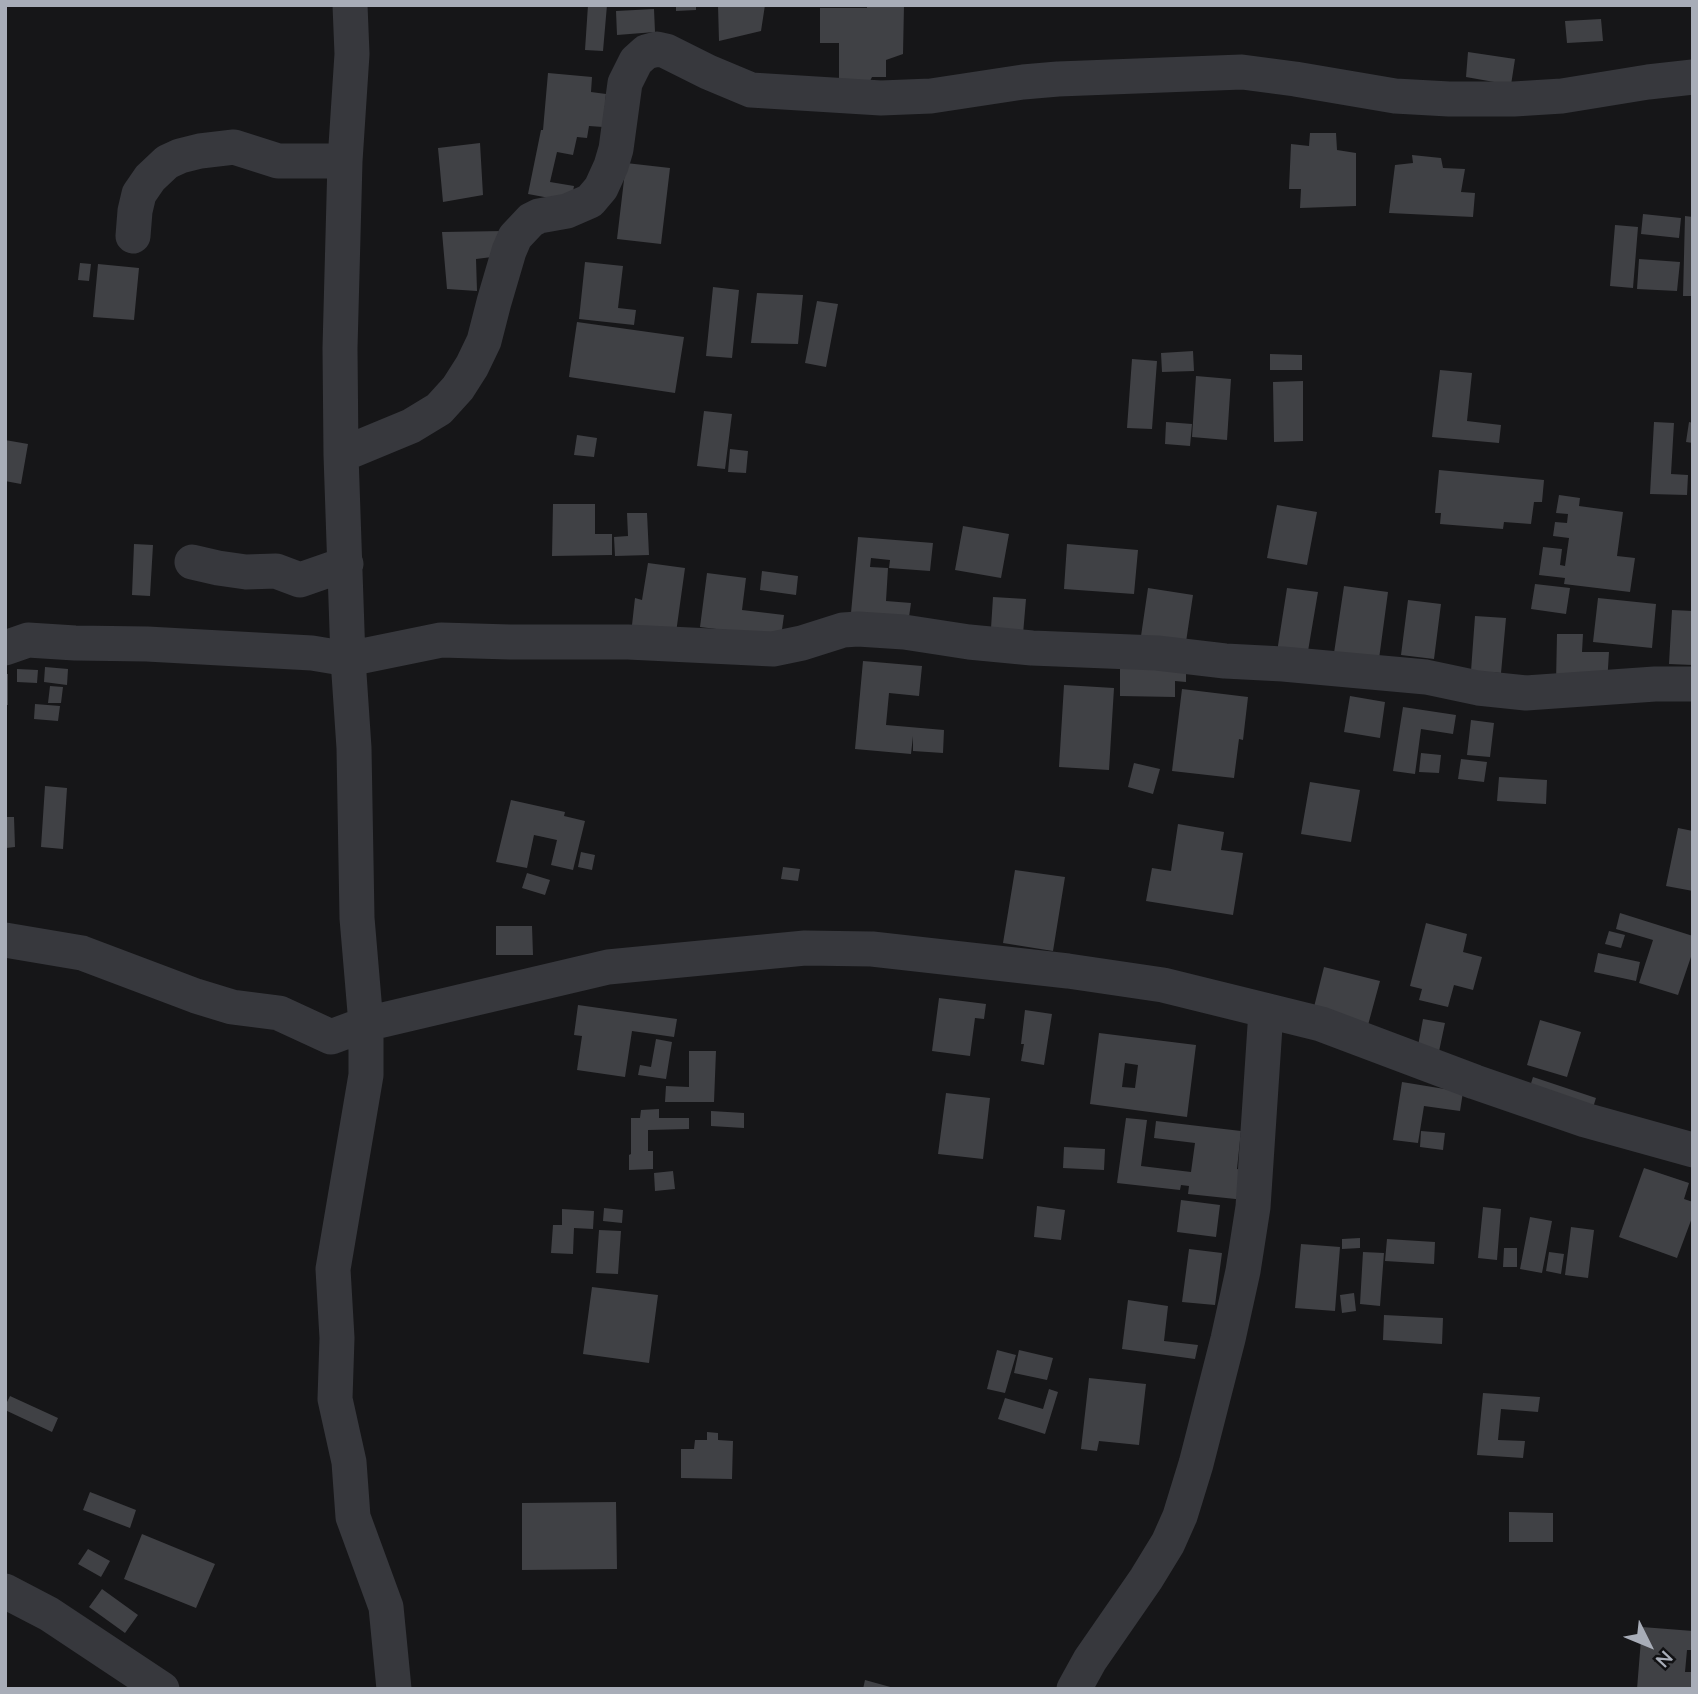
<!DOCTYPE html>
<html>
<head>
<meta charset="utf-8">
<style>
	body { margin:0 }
	#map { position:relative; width:1698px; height:1694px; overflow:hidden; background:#161618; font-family:Mulish,sans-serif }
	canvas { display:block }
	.frame { position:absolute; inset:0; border:7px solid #a8adb8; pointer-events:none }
	.north { position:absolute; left:1614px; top:1610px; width:70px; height:70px; -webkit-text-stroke:5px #111113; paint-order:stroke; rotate:133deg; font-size:19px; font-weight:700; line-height:28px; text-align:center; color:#a8adb8 }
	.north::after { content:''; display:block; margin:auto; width:24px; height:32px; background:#a8adb8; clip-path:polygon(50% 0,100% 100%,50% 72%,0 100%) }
</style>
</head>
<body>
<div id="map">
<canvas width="1698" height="1694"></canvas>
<div class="frame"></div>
<div class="north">N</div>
</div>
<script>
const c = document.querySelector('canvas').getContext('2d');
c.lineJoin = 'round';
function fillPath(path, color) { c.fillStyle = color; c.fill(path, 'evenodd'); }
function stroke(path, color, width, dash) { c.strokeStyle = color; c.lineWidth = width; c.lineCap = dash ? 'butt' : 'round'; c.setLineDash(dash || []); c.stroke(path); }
fillPath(new Path2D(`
	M588,5H607L603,51L585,50Z
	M676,5H696V10L676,11Z
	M718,5H765L761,31L719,41Z
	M867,5H904L903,54L886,60V77H872L867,87H839V43H820V8H867Z
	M654,9L655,32L617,35L616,11Z
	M1601,19L1603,41L1567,43L1565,21Z
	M1468,52L1515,59L1511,85L1466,77Z
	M548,73L592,77L591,92L606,94L603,127L589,126L587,138L577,137L573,155L557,152L550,182L574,186L571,202L528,194L541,130H543Z
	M1310,133H1336L1337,150L1356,153V206L1300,208L1301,189H1289L1291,144L1309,146Z
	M480,143L483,195L443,202L438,148Z
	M1412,155L1441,158L1443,168L1465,169L1461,192L1475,193L1473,217L1389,213L1395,165L1413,163Z
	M626,163L670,168L661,244L617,239Z
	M1643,214L1681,218L1679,238L1641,234Z
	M1685,216L1693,217V296H1683Z
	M1615,225L1638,227L1633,288L1610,286Z
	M504,231L500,256L476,259L477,291L447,289L442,232Z
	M1639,259L1680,262L1677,291L1637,289Z
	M585,262L623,266L618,308L636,310L634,325L579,319Z
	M80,263L91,264L89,281L78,280Z
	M98,264L139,268L134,320L93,317Z
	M713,287L739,290L732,358L706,356Z
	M757,293L803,295L798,344L751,343Z
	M817,301L838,304L826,367L805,363Z
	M577,322L684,337L675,393L569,377Z
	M1193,351L1194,371L1162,372L1161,353Z
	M1270,354L1302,355V370H1270Z
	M1132,359L1157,361L1152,429L1127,428Z
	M1440,370L1472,373L1467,421L1501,425L1499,443L1432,437Z
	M1196,376L1231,379L1227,440L1192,437Z
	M1303,381V441L1274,442L1273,382Z
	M704,411L732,414L725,469L697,466Z
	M1166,422L1192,424L1190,446L1165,444Z
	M1654,422L1674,423L1671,474L1688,475L1687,495L1650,494Z
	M1689,422L1693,423V443L1686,442Z
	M577,435L597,438L594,457L574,455Z
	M5,440L28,444L21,484L5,481Z
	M730,449L748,451L746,473L728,472Z
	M1439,470L1544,480L1542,502H1534L1531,524L1504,522L1503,529L1440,524L1441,513H1435Z
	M1559,495L1580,498L1579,506L1623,512L1617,556L1635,558L1630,592L1564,584L1565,578L1539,575L1543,547L1562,549L1560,565L1565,566L1569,538L1553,536L1555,522L1567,523L1568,514L1556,513Z
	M553,504H595V534H612V555L552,556Z
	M1277,505L1317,512L1307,565L1267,558Z
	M627,513H647L649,555L615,556L614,537L628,536Z
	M963,526L1009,534L1001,578L955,570Z
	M858,537L933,543L930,571L889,568L890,560L871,558L870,567L888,568L886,601L911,603L909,617L851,613Z
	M134,544L153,545L150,596L132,595Z
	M1067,544L1138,550L1134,594L1064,589Z
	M648,563L685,568L675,640L631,634L635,598L642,600Z
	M762,571L798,576L796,595L760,590Z
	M707,573L746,578L742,610L784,615L781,637L700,627Z
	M1535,584L1570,588L1566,614L1531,609Z
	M1344,586L1388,592L1379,659L1334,653Z
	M1148,588L1193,595L1186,642L1141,636Z
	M1287,588L1318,592L1307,657L1277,652Z
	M993,597L1026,599L1022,646L990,644Z
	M1598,598L1656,604L1652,648L1593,642Z
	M1408,600L1441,604L1434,659L1401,655Z
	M1672,610L1693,611V665L1669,664Z
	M1475,616L1506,618L1501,673L1471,671Z
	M1557,634H1583L1582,652H1609L1607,684L1556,683Z
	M863,661L922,666L919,696L889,693L886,725L944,730L943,753L913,751V736L911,754L855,749Z
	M45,667L68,669L67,685L44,682Z
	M1120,667L1186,669V682L1175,681V697L1120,696Z
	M17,669L38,670L37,683L17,682Z
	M5,674H8V705H5Z
	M1064,685L1114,688L1109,770L1059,767Z
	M50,686L63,687L61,703H48Z
	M1182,689L1248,697L1243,740L1239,739L1234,778L1172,771Z
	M1350,696L1385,702L1380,738L1344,732Z
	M35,704L60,706L58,721L34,719Z
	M1403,707L1456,715L1453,734L1421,729L1415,774L1393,771Z
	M1471,720L1494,723L1490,757L1467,755Z
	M1421,753L1441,755L1439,773L1419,772Z
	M1461,759L1487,762L1484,782L1458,779Z
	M1134,763L1160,769L1153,794L1128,787Z
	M1499,777L1547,780L1546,804L1497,801Z
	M1310,782L1360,790L1351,842L1301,834Z
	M45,786L67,788L63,849L41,847Z
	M511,800L565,812L564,816L585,821L573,870L551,865L557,840L534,835L527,868L496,862Z
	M5,817H14L15,847L6,848Z
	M1178,824L1224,832L1221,850L1243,853L1233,915L1146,901L1152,868L1171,871Z
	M1678,828L1693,831V891L1666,886Z
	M581,852L595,855L592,870L578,867Z
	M783,867L800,869L798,881L781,879Z
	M1015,870L1065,877L1053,951L1003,943Z
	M527,873L550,880L545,895L522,888Z
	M1620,913L1693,936V951L1678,995L1639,983L1653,940L1616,929Z
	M1426,923L1467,934L1463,952L1482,957L1473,990L1454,985L1448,1007L1419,1000L1422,989L1410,986Z
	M496,926H532L533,955H496Z
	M1609,931L1625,935L1621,948L1605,944Z
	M1598,953L1640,962L1636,981L1594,972Z
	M1324,967L1380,981L1368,1025L1313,1011Z
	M939,998L986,1004L984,1019L975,1018L970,1056L932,1051Z
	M578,1005L677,1019L674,1037L632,1031L625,1077L577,1070L582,1036L574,1035Z
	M1025,1010L1052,1014L1044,1065L1021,1061L1024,1044H1021Z
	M1423,1019L1445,1023L1438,1056L1417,1051Z
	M1540,1020L1581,1032L1567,1077L1527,1065Z
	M1099,1033L1196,1045L1187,1117L1090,1104ZM1125,1063L1138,1065L1135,1088L1122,1087Z
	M656,1039L672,1042L666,1079L638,1075L640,1065L651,1067Z
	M689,1051H716L714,1102H665L666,1086L689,1087Z
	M1533,1077L1596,1098L1590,1117L1527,1096Z
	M1402,1082L1463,1092L1460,1111L1424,1106L1418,1143L1393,1140Z
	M946,1093L990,1098L983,1159L938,1154Z
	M659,1109V1118H689V1129L648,1130V1151H653V1169L629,1170V1155L631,1154V1118H640L641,1110Z
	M711,1111L744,1113V1128L711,1126Z
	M1126,1118L1147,1120L1141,1166L1191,1172L1195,1143L1154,1138L1156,1121L1241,1131L1237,1169L1249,1171L1245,1200L1188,1194L1189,1186L1181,1185L1180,1190L1117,1183Z
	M1421,1131L1445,1133L1443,1150L1420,1147Z
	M1064,1147L1105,1149L1104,1170L1063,1168Z
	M1644,1168L1689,1183L1684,1199L1693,1202V1215L1677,1258L1619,1237Z
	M673,1171L675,1189L655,1191L654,1173Z
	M1181,1200L1220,1205L1216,1237L1177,1232Z
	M1037,1206L1065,1210L1061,1240L1034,1237Z
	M1483,1207L1501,1209L1497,1260L1478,1258Z
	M604,1208L623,1210L622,1223L603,1221Z
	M562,1209L594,1211L593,1229L574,1228L573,1254L551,1253L553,1225H562Z
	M1530,1217L1552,1221L1542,1273L1520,1269Z
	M1571,1227L1594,1230L1588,1278L1565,1275Z
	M599,1230L621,1231L618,1274L596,1273Z
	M1360,1238V1248L1342,1249V1239Z
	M1387,1239L1435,1242L1434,1264L1385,1261Z
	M1301,1244L1340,1247L1335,1311L1295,1308Z
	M1504,1248H1517V1267H1503Z
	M1189,1249L1222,1253L1215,1305L1182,1302Z
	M1363,1252L1384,1253L1380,1306L1360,1304Z
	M1549,1252L1564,1254L1561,1274L1546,1271Z
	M592,1287L658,1295L649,1363L583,1354Z
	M1354,1293L1356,1311L1342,1313L1340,1295Z
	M1128,1300L1168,1306L1164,1341L1198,1345L1195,1359L1122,1349Z
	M1384,1315L1443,1318L1442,1344L1383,1340Z
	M997,1350L1016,1355L1005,1393L987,1389Z
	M1019,1350L1053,1358L1047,1380L1014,1373Z
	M1089,1378L1146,1384L1139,1445L1099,1441L1097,1451L1081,1449Z
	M1049,1389L1058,1392L1045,1434L998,1419L1005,1398L1043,1409Z
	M1483,1393L1540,1397L1538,1412L1501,1409L1498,1440L1525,1441L1523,1458L1477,1455Z
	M10,1396L58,1418L52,1432L5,1410V1406Z
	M707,1432L718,1433V1440L733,1441L732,1479L681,1478V1449H694L695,1440H707Z
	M90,1492L136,1510L130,1528L83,1510Z
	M616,1502L617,1569L522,1570V1503Z
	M1509,1512L1553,1513V1542H1509Z
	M142,1534L215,1564L196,1608L124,1579Z
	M88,1549L110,1561L101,1577L78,1564Z
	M102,1589L138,1615L125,1633L89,1607Z
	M1642,1627L1693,1631V1650H1687L1685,1672H1693V1689H1637Z
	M865,1680L894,1688V1689H863Z`), '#404145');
stroke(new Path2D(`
	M350,5L352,54L345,161L340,348L341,455L348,659L354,748L357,918L366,1024V1075L333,1269L337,1338L335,1399L349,1462L353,1517L386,1607L394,1689
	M133,236L135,211L139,194L150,178L167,162L180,156L200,151L234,147L278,161H345
	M341,455L411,426L439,409L458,388L472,366L484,341L494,302L509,251L515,237L531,220L539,216L567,211L590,201L601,188L611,166L616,149L625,83L636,61L646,52L657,49L666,51L708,72L751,90L881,98L931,96L1023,82L1058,79L1242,72L1295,79L1395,96L1449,99H1514L1562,96L1648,82L1693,77
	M192,562L218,568L246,572L276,571L300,580L346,564
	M5,648L28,640L75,643L147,644L312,653L348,659L441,640L510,642H628L773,649L802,643L843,630L858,629L904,632L969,642L1032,648L1157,653L1225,661L1283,664L1426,677L1478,688L1526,693L1655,684H1693
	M5,940L82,953L196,996L232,1007L279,1013L331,1037L366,1024L608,967L805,948L872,949L1068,971L1163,985L1321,1024L1475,1082L1585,1120L1693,1150
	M5,1591L49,1614L162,1689
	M1074,1689L1090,1660L1146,1579L1168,1543L1180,1516L1196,1464L1228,1339L1243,1271L1253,1207L1266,1011`), '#37383d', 35);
</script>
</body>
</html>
